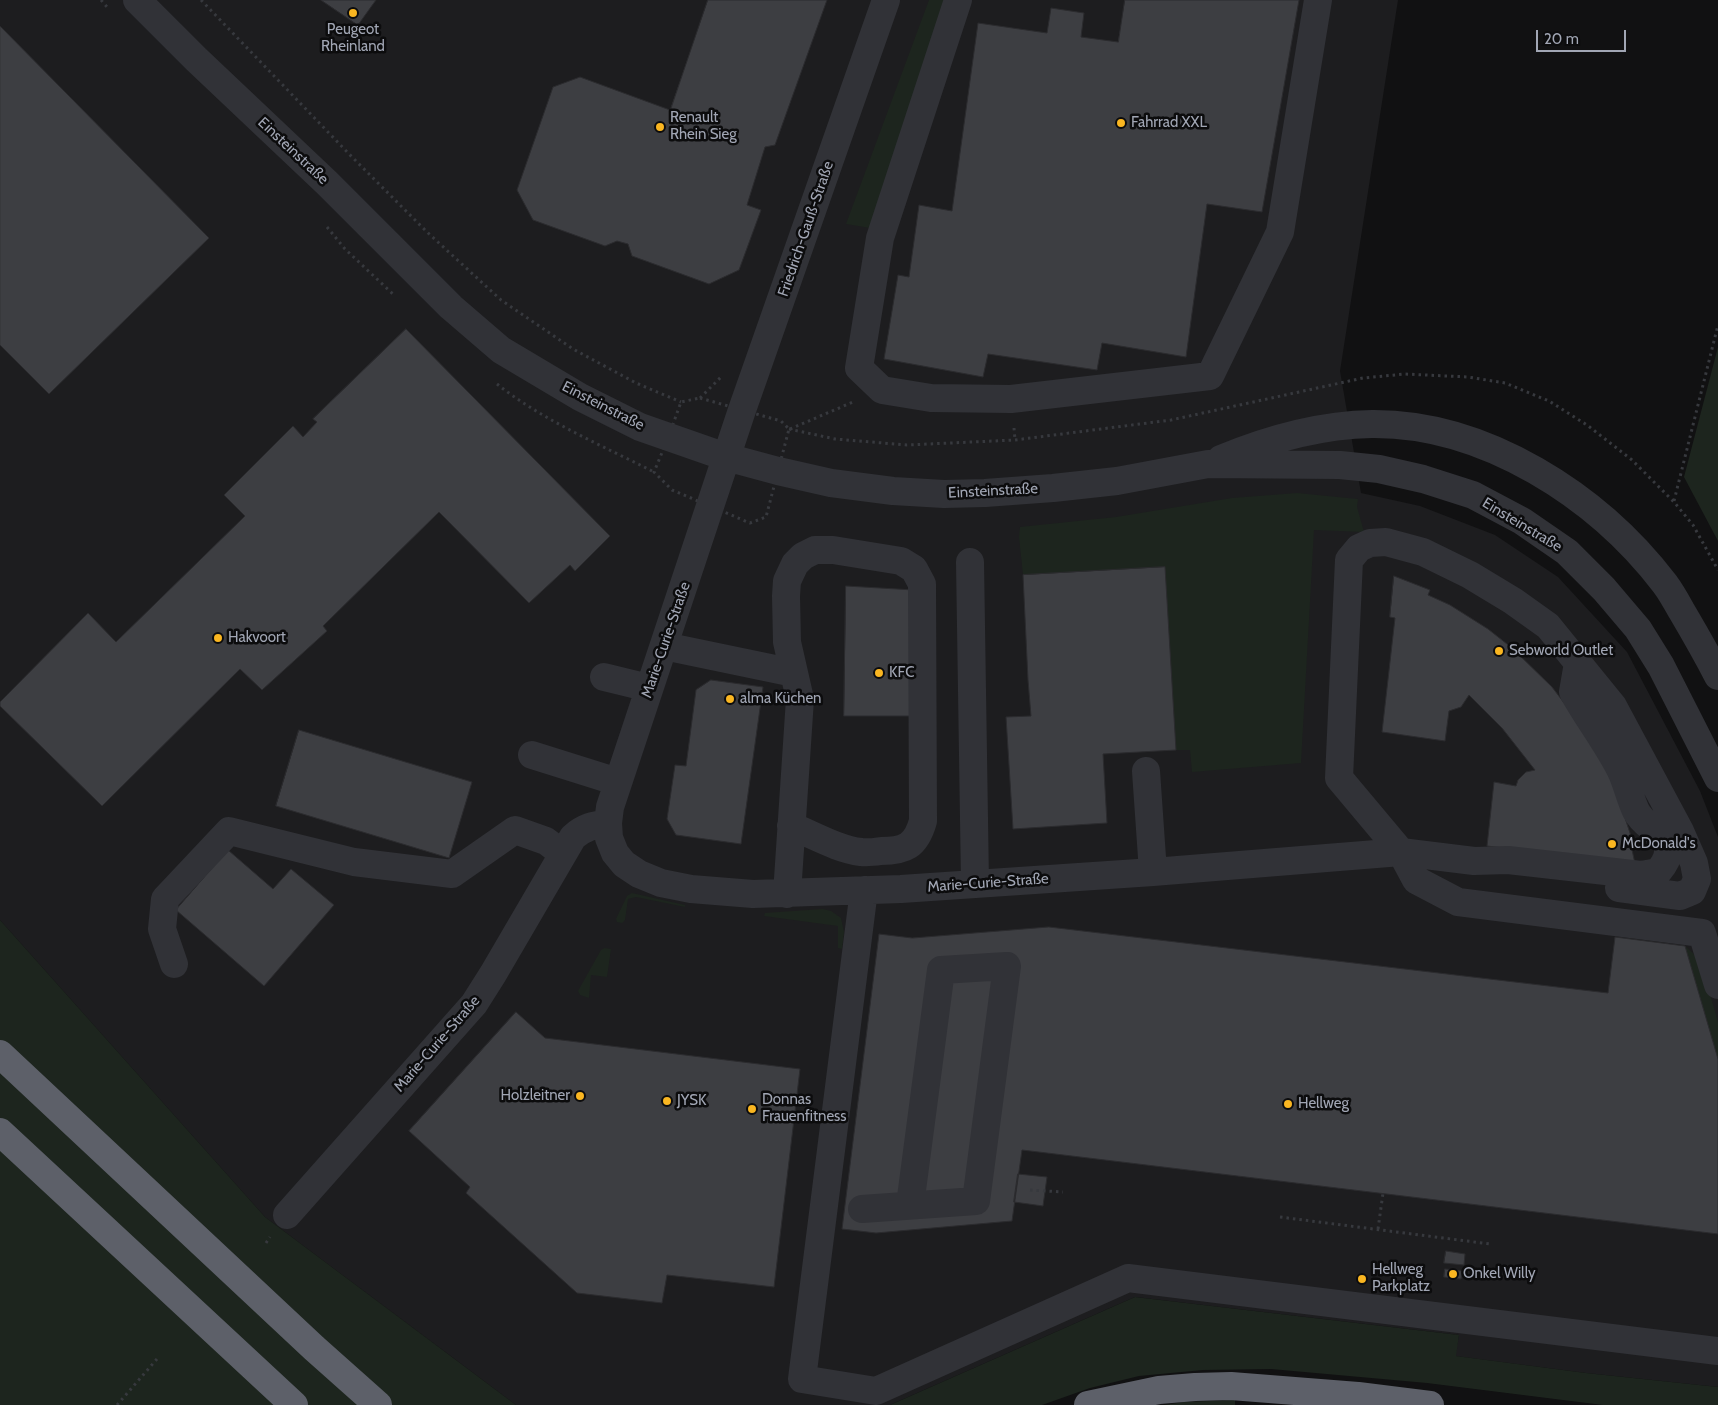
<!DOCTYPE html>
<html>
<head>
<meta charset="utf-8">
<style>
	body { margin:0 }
	#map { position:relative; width:1718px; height:1405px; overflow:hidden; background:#111112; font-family:Cabin,sans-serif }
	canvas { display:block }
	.scale { position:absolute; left:1536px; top:30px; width:90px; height:22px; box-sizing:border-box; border:2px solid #a1a6b4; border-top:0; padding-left:6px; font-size:15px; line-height:18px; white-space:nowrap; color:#a1a6b4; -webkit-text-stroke:4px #0c0c0d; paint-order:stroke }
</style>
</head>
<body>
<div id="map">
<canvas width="1718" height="1405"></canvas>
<div class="scale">20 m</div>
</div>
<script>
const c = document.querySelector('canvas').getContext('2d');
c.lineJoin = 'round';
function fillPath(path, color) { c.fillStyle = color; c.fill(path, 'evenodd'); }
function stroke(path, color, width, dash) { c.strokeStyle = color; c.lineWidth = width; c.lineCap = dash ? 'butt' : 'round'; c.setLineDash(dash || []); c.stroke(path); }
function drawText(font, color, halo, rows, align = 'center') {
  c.font = font + ' Cabin,sans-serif'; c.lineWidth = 5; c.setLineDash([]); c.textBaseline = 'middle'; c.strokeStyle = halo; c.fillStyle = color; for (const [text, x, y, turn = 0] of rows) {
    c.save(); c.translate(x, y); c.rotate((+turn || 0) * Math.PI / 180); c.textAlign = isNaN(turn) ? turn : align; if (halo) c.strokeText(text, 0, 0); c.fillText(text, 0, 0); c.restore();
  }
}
fillPath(new Path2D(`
	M0,0H1398L1340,371L1361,493L1420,506L1495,535L1558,577L1627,652L1700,791L1718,837V1387L1586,1373L1455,1356L1459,1335L1135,1297L890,1405H516L265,1217L0,920Z`), '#1d1d1f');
fillPath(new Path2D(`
	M929,0H948L870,228L846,224Z
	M1718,347V541L1684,477Z
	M1297,493L1358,499L1357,507L1364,532L1314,530L1301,763L1192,772L1190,750H1176L1165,567L1023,575L1019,537L1020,527L1116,517L1232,498Z
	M632,893L685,905V907L636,897L628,899L625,920L622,923L617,922L616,919L627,896Z
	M823,909L831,911L841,918L844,932L842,949L838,948V926L764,916L765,913Z
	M0,920L265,1217L516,1405H0Z
	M1685,946L1698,958L1702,966L1718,1022V1059Z
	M605,948L611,949L607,977L591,975L589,998L580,995L578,991L601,950Z
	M1135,1297L1459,1335L1456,1356L1586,1373L1718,1387V1405H1603L1427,1383L1271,1369L1203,1370L1139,1376L1090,1388L1042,1405H890Z
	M1235,1400V1405H1164L1184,1402Z`), '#1d251e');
const building = new Path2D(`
	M321,0H376L358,25Z
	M708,0H827L775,145L765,147L747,205L761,210L739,270L709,284L632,256L628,244L617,241L605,246L533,220L517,190L553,87L580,77L670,110Z
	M1125,0H1299L1262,212L1207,204L1186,357L1102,343L1097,370L988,354L983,377L884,359L898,275L909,277L919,205L952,211L978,23L1047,33L1051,8L1084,13L1081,37L1118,42Z
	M0,26L209,238L49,394L0,345Z
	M406,329L610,536L575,571L570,565L529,603L439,512L323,626L327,631L262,690L240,669L102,806L0,706V702L88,613L116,642L245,516L224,495L293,426L303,437L317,422L313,419Z
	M1165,567L1176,750L1103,754L1107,823L1013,829L1006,717L1031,716L1028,680L1023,575Z
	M1394,576L1430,590L1428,595L1450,605L1488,629L1512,648L1552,687L1593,741L1616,791L1631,836L1629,835L1635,864L1487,846L1494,782L1516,786L1518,780L1526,772L1535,770L1502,728L1469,695L1461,707L1449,711L1445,741L1382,732L1395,618L1390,617Z
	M846,586L914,590L912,716H844Z
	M711,680L763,687L741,844L676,835L667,819L675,765L686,766L696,690Z
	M299,730L472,782L449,858L276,806Z
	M228,850L273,889L291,869L334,905L264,986L176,910Z
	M1049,927L1608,993L1615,937L1685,946L1718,1059V1234L1022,1150L1012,1221L876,1233L842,1229L879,934L912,938Z
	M516,1012L545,1038L800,1069L774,1287L667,1275L662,1303L577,1293L466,1193L470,1187L409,1131Z
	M1018,1174L1047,1177L1043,1206L1014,1202Z
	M1446,1251L1465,1254L1464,1265L1444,1263Z
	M1445,1269L1463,1271L1461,1279L1444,1277Z`);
fillPath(building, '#3d3e42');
stroke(building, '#2b2b2e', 1);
stroke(new Path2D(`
	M101,0L107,7
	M201,0L352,157L427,232L501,300L573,349L636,383L681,402
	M327,227L345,249L394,295
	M497,384C542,420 603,446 654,472
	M700,398L781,421L789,429L766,517L750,523L672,490L654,472L668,438L681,402Z
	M700,398L722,376
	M1014,428L1015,440
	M789,429L835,439L907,445L1015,440L1171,420L1363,378L1405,374L1468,377L1505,383L1549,401L1587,425L1632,460L1674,502L1693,525L1718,570
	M790,429L853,402
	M1674,501L1718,325
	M1030,1190L1063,1192
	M1280,1217L1490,1244
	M1378,1229L1383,1193
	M266,1243L270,1237
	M117,1405L157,1359`), '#37393e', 3, [2.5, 4]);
stroke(new Path2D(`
	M137,0L196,59L327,183L451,307L501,350L580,397L640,427L726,457L778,471L831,483L893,491L944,494L985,493L1053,488L1117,481L1208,464L1340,465L1379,469L1423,479L1473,495L1522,521L1567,552L1604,589L1638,629L1661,666L1718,778
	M886,0L742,410L610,807L608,823L609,838L615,853L624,864L639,874L661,883L691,889L753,894L901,889L1153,872L1401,852L1474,861L1508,860L1641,875L1658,872C1664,865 1669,857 1668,848C1664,832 1644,827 1636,811C1630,798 1627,784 1621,771C1607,743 1588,719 1573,692L1578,663
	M958,0L880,238L859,368L882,390L931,398L1011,399L1210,376L1280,232L1318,0
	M1221,459C1269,439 1319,425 1372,424C1485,423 1598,496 1665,584C1671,592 1676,601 1681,610C1694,632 1706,653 1718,676
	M970,562L975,883
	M664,646L794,673
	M604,677L649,688
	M532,755L618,782
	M1146,771L1153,872
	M1619,888L1680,896L1692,891L1697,879L1694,863L1680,831L1613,706L1548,626L1513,601L1470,575L1423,552L1386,542L1370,543L1359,548L1349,560L1339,778L1401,852L1416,880L1458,902L1702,933L1718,985
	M864,890L802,1379L876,1391L1128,1278L1718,1351
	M787,894L800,699L787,642L786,596L787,581L795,564L803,556L815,550H833L901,561L914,569L922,584L923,821C916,846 905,851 881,851C874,852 867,853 861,852C837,849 814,835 791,826
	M174,964L162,929L165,899L229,831L354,862L452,874L515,830L546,841L563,854
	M862,1209L976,1201L1007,966L941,970L910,1205
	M287,1215L474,1004L493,974L573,837C584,827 594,825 608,823`), '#313237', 28);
stroke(new Path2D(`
	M0,1054L314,1348L378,1405
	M0,1132L294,1405
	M1088,1405L1159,1390L1195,1387L1231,1386L1358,1396L1430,1405`), '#5d6069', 28);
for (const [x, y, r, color] of [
	[353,13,5,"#fab621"],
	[1121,123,5,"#fab621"],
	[660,127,5,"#fab621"],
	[218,638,5,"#fab621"],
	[1499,651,5,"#fab621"],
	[879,673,5,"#fab621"],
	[730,699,5,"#fab621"],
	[1612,844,5,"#fab621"],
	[580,1096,5,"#fab621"],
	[667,1101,5,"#fab621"],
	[1288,1104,5,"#fab621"],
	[752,1109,5,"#fab621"],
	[1453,1274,5,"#fab621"],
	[1362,1279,5,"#fab621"]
]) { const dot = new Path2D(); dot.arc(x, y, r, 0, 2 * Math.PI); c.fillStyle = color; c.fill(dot); stroke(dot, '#0c0c0d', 2); }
drawText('15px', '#a1a6b4', '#0c0c0d', [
	["Peugeot",353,30,"center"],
	["Rheinland",353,47,"center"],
	["Renault",670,118],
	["Rhein Sieg",670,135],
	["Fahrrad XXL",1131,123],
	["Hakvoort",228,638],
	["Sebworld Outlet",1509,651],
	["KFC",889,673],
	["alma Küchen",740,699],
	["McDonald's",1622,844],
	["Holzleitner",570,1096,"right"],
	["Donnas",762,1100],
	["Frauenfitness",762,1117],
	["JYSK",677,1101],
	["Hellweg",1298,1104],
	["Hellweg",1372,1270],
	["Parkplatz",1372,1287],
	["Onkel Willy",1463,1274]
], 'left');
drawText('15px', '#a1a6b4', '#0c0c0d', [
	["Einsteinstraße",293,151,43],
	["Friedrich-Gauß-Straße",806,229,-71],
	["Einsteinstraße",603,406,27],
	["Einsteinstraße",993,491,-3],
	["Einsteinstraße",1522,525,31],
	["Marie-Curie-Straße",666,640,-71],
	["Marie-Curie-Straße",988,883,-4],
	["Marie-Curie-Straße",437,1044,-49]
]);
</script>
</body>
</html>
